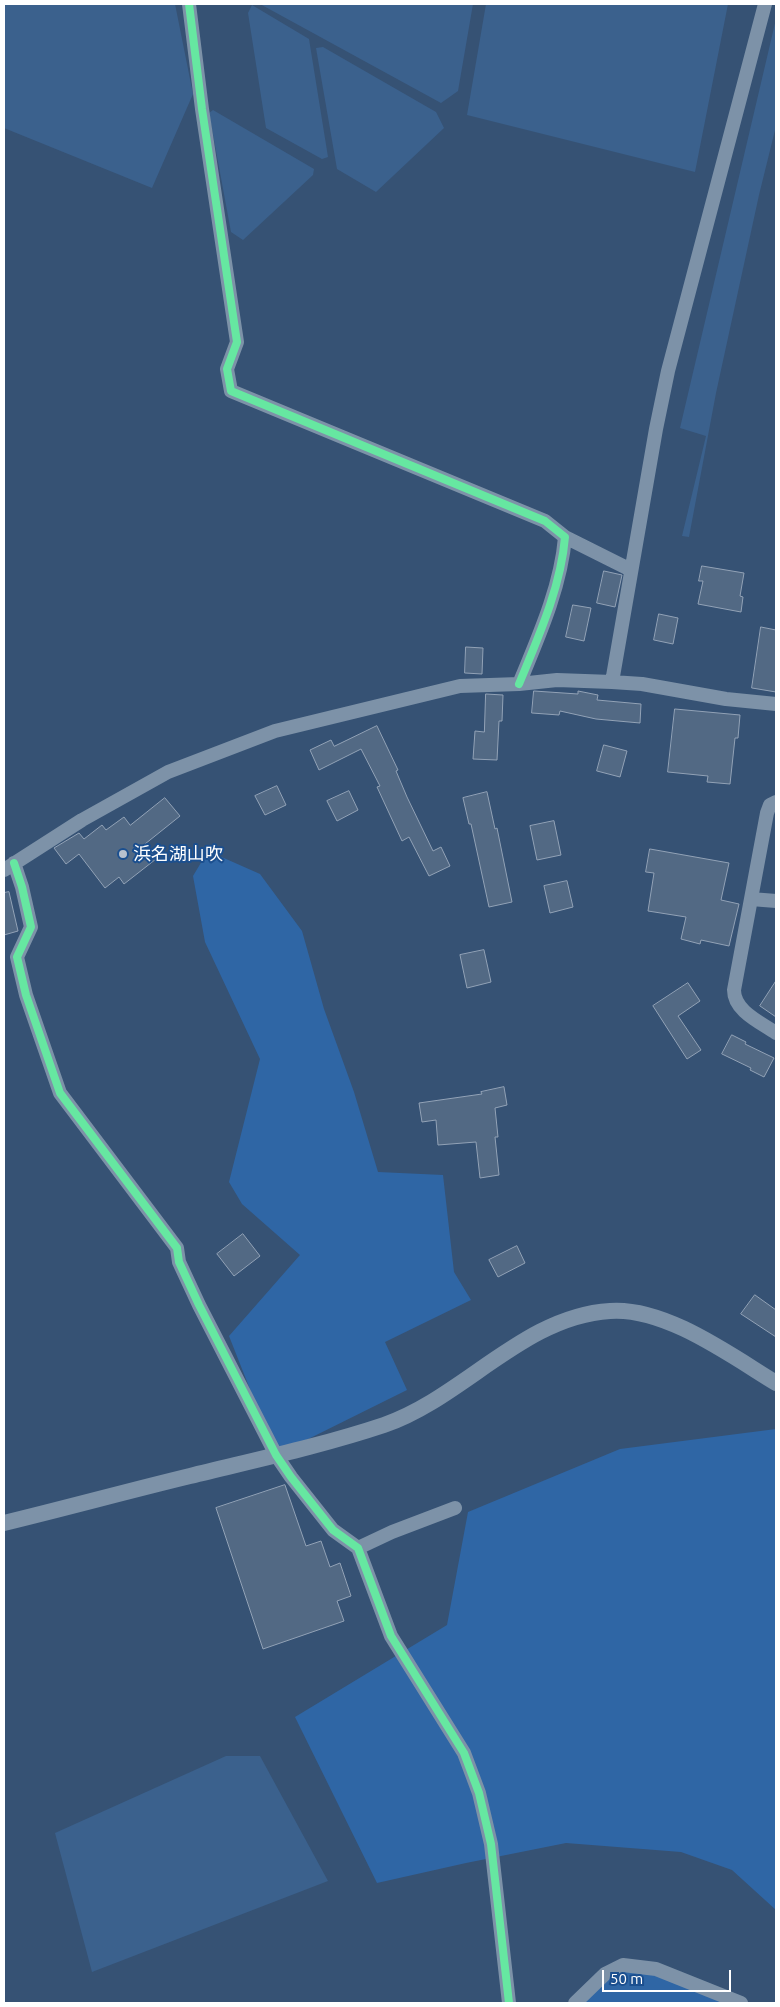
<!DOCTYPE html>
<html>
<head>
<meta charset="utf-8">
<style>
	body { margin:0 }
	#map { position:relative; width:780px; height:2007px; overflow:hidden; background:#365274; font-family:Ubuntu,sans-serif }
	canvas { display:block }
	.frame { position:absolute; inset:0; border:5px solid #fff; pointer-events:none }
	.scale { position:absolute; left:602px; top:1970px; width:129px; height:22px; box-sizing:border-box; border:2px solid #fff; border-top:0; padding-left:6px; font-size:15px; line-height:18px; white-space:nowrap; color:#fff; -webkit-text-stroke:4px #1b4f8f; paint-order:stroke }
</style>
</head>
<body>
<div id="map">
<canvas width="780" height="2007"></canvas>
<div class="frame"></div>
<div class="scale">50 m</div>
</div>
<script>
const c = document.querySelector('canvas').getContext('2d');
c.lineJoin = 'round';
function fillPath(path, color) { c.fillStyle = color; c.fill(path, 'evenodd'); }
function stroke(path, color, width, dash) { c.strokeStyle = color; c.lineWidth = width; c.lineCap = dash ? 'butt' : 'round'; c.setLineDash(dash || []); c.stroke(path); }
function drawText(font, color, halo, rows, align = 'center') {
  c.font = font + ' Ubuntu,"Noto Sans JP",sans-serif'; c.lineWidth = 4; c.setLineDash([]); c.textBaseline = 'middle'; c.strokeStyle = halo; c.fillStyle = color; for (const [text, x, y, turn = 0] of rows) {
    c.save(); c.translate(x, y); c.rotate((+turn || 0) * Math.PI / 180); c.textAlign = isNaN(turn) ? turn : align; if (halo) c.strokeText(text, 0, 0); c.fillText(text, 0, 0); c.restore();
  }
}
fillPath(new Path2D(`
	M208,851L260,874L302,931L324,1009L354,1092L378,1172L443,1175L454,1272L471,1300L385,1342L407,1390L276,1455L229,1336L300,1255L242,1204L229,1182L260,1059L205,942L193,876Z
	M776,1429V1910L732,1870L681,1852L566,1843L466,1863L377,1883L295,1717L447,1625L468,1512L620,1449Z
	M623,1965L741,2003H572Z`), '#2f66a5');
fillPath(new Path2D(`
	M4,4H175L193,94L152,188L4,128Z
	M260,4H473L458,91L441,103Z
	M486,4H728L695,172L467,115Z
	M252,5L309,39L328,157L322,159L266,128L248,13Z
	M776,19V126L759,195L716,393L689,537L682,536L706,436L680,428Z
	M323,47L436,112L444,128L376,192L337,169L316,48Z
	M213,110L314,169L313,175L243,240L231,232L209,113Z
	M226,1756H260L328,1881L92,1972L55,1833Z`), '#3b618d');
const building = new Path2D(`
	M702,566L744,573L740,596L743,597L741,612L698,604L703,581H699Z
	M604,571L622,575L615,607L597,603Z
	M573,605L591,608L584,641L566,637Z
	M659,614L678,618L673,644L654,640Z
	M761,627L776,630V692L752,688Z
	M466,647L483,648L482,674L465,673Z
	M534,691L578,694V691L598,695L597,700L641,704L640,723L596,719L560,711L559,715L532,713Z
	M486,694L503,695L502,721H499L497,760L473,759L475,731L484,732Z
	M675,709L740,715L738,738H735L730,784L707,782L708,776L668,772Z
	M377,726L398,770L396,771L407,797L433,851L441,847L450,866L429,876L409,837L402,841L377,787L380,786L361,749L319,770L310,750L331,740L334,746Z
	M604,745L627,751L620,777L597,771Z
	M277,786L286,805L265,815L255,796Z
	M349,791L358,810L337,821L327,801Z
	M487,792L495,829L497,828L512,902L489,907L471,824H469L463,798Z
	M165,798L180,816L145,844L156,859L124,884L119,877L105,888L79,854L66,864L54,848L79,833L84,839L102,825L106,830L124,817L130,825Z
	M554,821L561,855L537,860L530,826Z
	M650,849L729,863L721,900L739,904L729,946L701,940L700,944L681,939L686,917L648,911L654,873L646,872Z
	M567,881L573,907L550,913L544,886Z
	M9,892L18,931L4,935V893Z
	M484,950L491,982L467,988L460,955Z
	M776,981V1017L760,1006Z
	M688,983L700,1001L678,1016L701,1050L687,1059L653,1006Z
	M732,1035L746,1042L745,1044L774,1058L764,1077L750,1070L751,1068L722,1054Z
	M504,1087L507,1105L495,1108L498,1137H495L499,1175L480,1178L476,1142L438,1145L436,1120L422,1122L419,1103L482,1094L481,1092Z
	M243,1234L260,1256L234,1276L217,1254Z
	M517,1246L525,1263L498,1277L489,1260Z
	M755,1295L776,1310V1337L741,1314Z
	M285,1485L306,1546L321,1541L330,1567L340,1563L351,1596L337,1601L344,1621L263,1649L216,1508Z`);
fillPath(building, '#526984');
stroke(building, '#92a2b6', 1);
stroke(new Path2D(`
	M189,4L202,109L237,342L227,369L231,391L545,521L565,537C561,587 538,638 519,684
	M565,537L631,570
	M612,682L656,429L668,371L765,4
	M776,802L770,805L767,813L734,990C734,1011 760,1022 776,1033
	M14,863L22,887L31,927L17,957L26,995L60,1093L177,1248L179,1262L199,1305L276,1455L291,1477L333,1530L358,1548L391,1636L464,1753L479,1793L491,1844L509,2003
	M4,870L82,820L168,772L275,731L460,686L519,684L557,680L612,682L642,684L726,699L776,704
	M751,899L776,901
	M358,1548L392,1532L455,1508
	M575,2003L605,1974L623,1965L656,1969L741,2003`), '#7d92a8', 14);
stroke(new Path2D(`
	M4,1523C66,1508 128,1491 190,1476C255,1460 321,1446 384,1425C463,1398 524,1316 610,1311C665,1307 730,1355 776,1383`), '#7d92a8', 16);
stroke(new Path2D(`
	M189,4L202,109L237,342L227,369L231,391L545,521L565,537C561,587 538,638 519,684
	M14,863L22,887L31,927L17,957L26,995L60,1093L177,1248L179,1262L199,1305L276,1455L291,1477L333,1530L358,1548L391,1636L464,1753L479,1793L491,1844L509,2003`), '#66e7a1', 8);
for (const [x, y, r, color] of [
	[123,854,5,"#b9c2ce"]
]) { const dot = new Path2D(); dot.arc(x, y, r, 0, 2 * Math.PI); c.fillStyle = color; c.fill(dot); stroke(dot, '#1b4f8f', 2); }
drawText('18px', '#fff', '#1b4f8f', [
	["浜名湖山吹",133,854]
], 'left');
</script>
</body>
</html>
